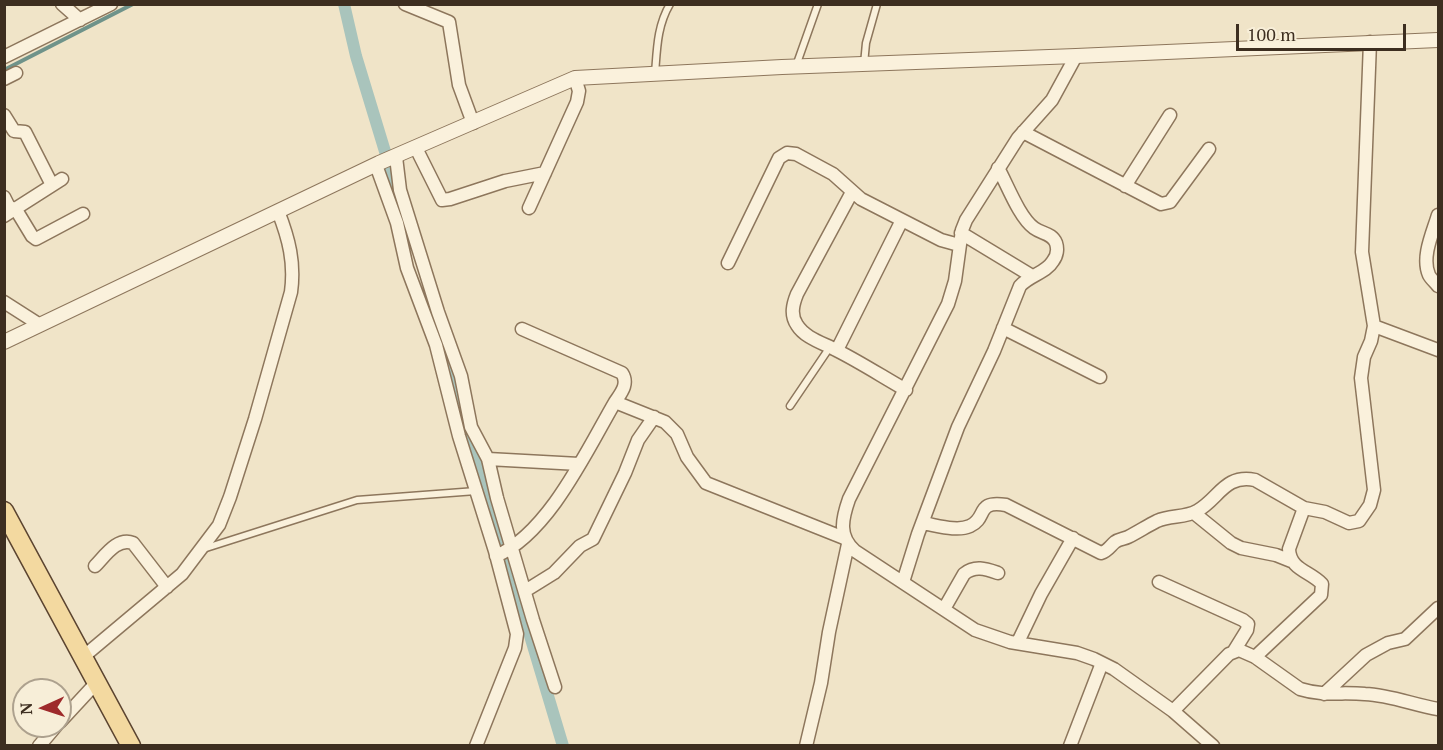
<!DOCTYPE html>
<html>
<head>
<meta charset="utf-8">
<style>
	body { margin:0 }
	#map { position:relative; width:1443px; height:750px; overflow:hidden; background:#f0e4c8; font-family:"PT Serif",serif }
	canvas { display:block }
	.frame { position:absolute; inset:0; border:6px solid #3d2e20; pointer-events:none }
	.north { position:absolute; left:12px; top:678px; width:60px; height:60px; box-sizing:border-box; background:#f7eed8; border:2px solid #ada18e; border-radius:50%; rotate:267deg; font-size:16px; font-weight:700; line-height:24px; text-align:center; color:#3d2e20 }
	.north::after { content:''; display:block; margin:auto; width:21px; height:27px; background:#9e2a2b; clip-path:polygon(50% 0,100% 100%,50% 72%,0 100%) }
	.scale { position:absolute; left:1236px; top:24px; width:170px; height:27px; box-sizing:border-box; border:3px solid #3d2e20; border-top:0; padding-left:8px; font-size:18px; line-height:21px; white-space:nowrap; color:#3d2e20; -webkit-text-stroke:4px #f7eed8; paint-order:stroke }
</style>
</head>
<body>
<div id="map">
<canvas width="1443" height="750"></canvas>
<div class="frame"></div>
<div class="north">N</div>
<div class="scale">100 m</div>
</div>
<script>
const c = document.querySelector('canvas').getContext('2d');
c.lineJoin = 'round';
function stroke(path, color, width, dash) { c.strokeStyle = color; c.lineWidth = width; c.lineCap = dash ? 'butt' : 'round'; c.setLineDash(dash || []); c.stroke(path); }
stroke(new Path2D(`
	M4,70L133,4`), '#6f938a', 4);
stroke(new Path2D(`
	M344,4L356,56L397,191
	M437,325L563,746`), '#a9c4bc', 12);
const service = new Path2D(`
	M864,64L866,43L877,4
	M796,66L818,4
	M655,74C657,49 657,26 670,4
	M790,406L830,347
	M203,549L357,500L476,491`);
const minor = new Path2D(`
	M62,4L80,20
	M405,4L449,22L459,85L473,123
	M1076,56L1052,100L1018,138L966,220L962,230L955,281L948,304L849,499C842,519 838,536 855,551L975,630L1010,642L1077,653L1094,659L1114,669L1173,711L1213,746
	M4,57L111,4
	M4,79L16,73
	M4,115L14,131L25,132L52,185
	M1023,132L1161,204L1170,202L1209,149
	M416,148L442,200L450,199L505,181L545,173
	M396,157L400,190L438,312L461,376L471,427L488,459L497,498L533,620L555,687
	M376,165L397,223L407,268L436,345L459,436L495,551L517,634L515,648L476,746
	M1125,186L1170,115
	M852,192L797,294C793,304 790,315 797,325C805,338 823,343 836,350C860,362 883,377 906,390
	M4,197L11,211
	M15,208L32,236L36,239L83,214
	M529,208L577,102L579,91L575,78
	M1438,215C1433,232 1421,257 1429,275C1431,279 1436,283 1438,286
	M4,216L62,179
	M961,233L1032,276
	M728,263L779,158L787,153L796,154L833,174L861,199L941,240L959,245
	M4,302L40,325
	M1374,326L1438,350
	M1003,328L1100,377
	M522,329L622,373C629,384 621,393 615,402
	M837,350L902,220
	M488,459L579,464
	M1194,513L1231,543L1241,548L1276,555L1291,561
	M922,523C936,525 957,532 970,526C988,518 975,500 1006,505L1101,553C1108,551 1110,546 1115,542C1119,539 1124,539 1128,537C1138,532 1147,526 1157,521C1170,515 1185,518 1197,511C1219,499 1224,474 1255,480L1304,508L1325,512L1349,523L1359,521L1370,505L1374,490L1361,378L1364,357L1371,341L1374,326L1362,252L1370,42
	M496,556C549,533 587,450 615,402L665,422L677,434L687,457L706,483L844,538
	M95,566C105,556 117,537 133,543L167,587
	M903,582L918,534L958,427L994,351L1020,286C1030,275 1046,273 1053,261C1057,256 1058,249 1056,243C1052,233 1042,234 1034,228C1019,217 1007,184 998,168
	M1159,582L1243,620L1248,624L1247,630L1234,651
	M525,591L554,573L580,546L593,539L625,473L638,440L654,417
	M944,609L964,574C975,565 986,569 998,573
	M1018,642L1041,594L1073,538
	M83,657L182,574L219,525L230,497L255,419L291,292C295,263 289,239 278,211
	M1255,657L1321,595L1322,584C1310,571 1290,570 1289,549L1304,508
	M1324,694L1366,655L1388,643L1405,639L1438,608
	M1173,711L1229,654L1239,650L1255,657L1300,689C1322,696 1343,692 1365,694C1390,695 1414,705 1438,709
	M60,722L97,682
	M39,746L56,726
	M806,746L821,683L829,632L848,544
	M1070,746L1102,663`);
const tertiary = new Path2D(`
	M4,342L379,163L575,78L782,67L1076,56L1438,40`);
const primary = new Path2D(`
	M4,511L131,746`);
stroke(service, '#8d765c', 9);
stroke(minor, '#8d765c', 15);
stroke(tertiary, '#8d765c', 16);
stroke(primary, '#5b4430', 21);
stroke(service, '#faf1dc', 6);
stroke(minor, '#faf1dc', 12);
stroke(tertiary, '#faf1dc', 14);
stroke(primary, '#f3d9a0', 18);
</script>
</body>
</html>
